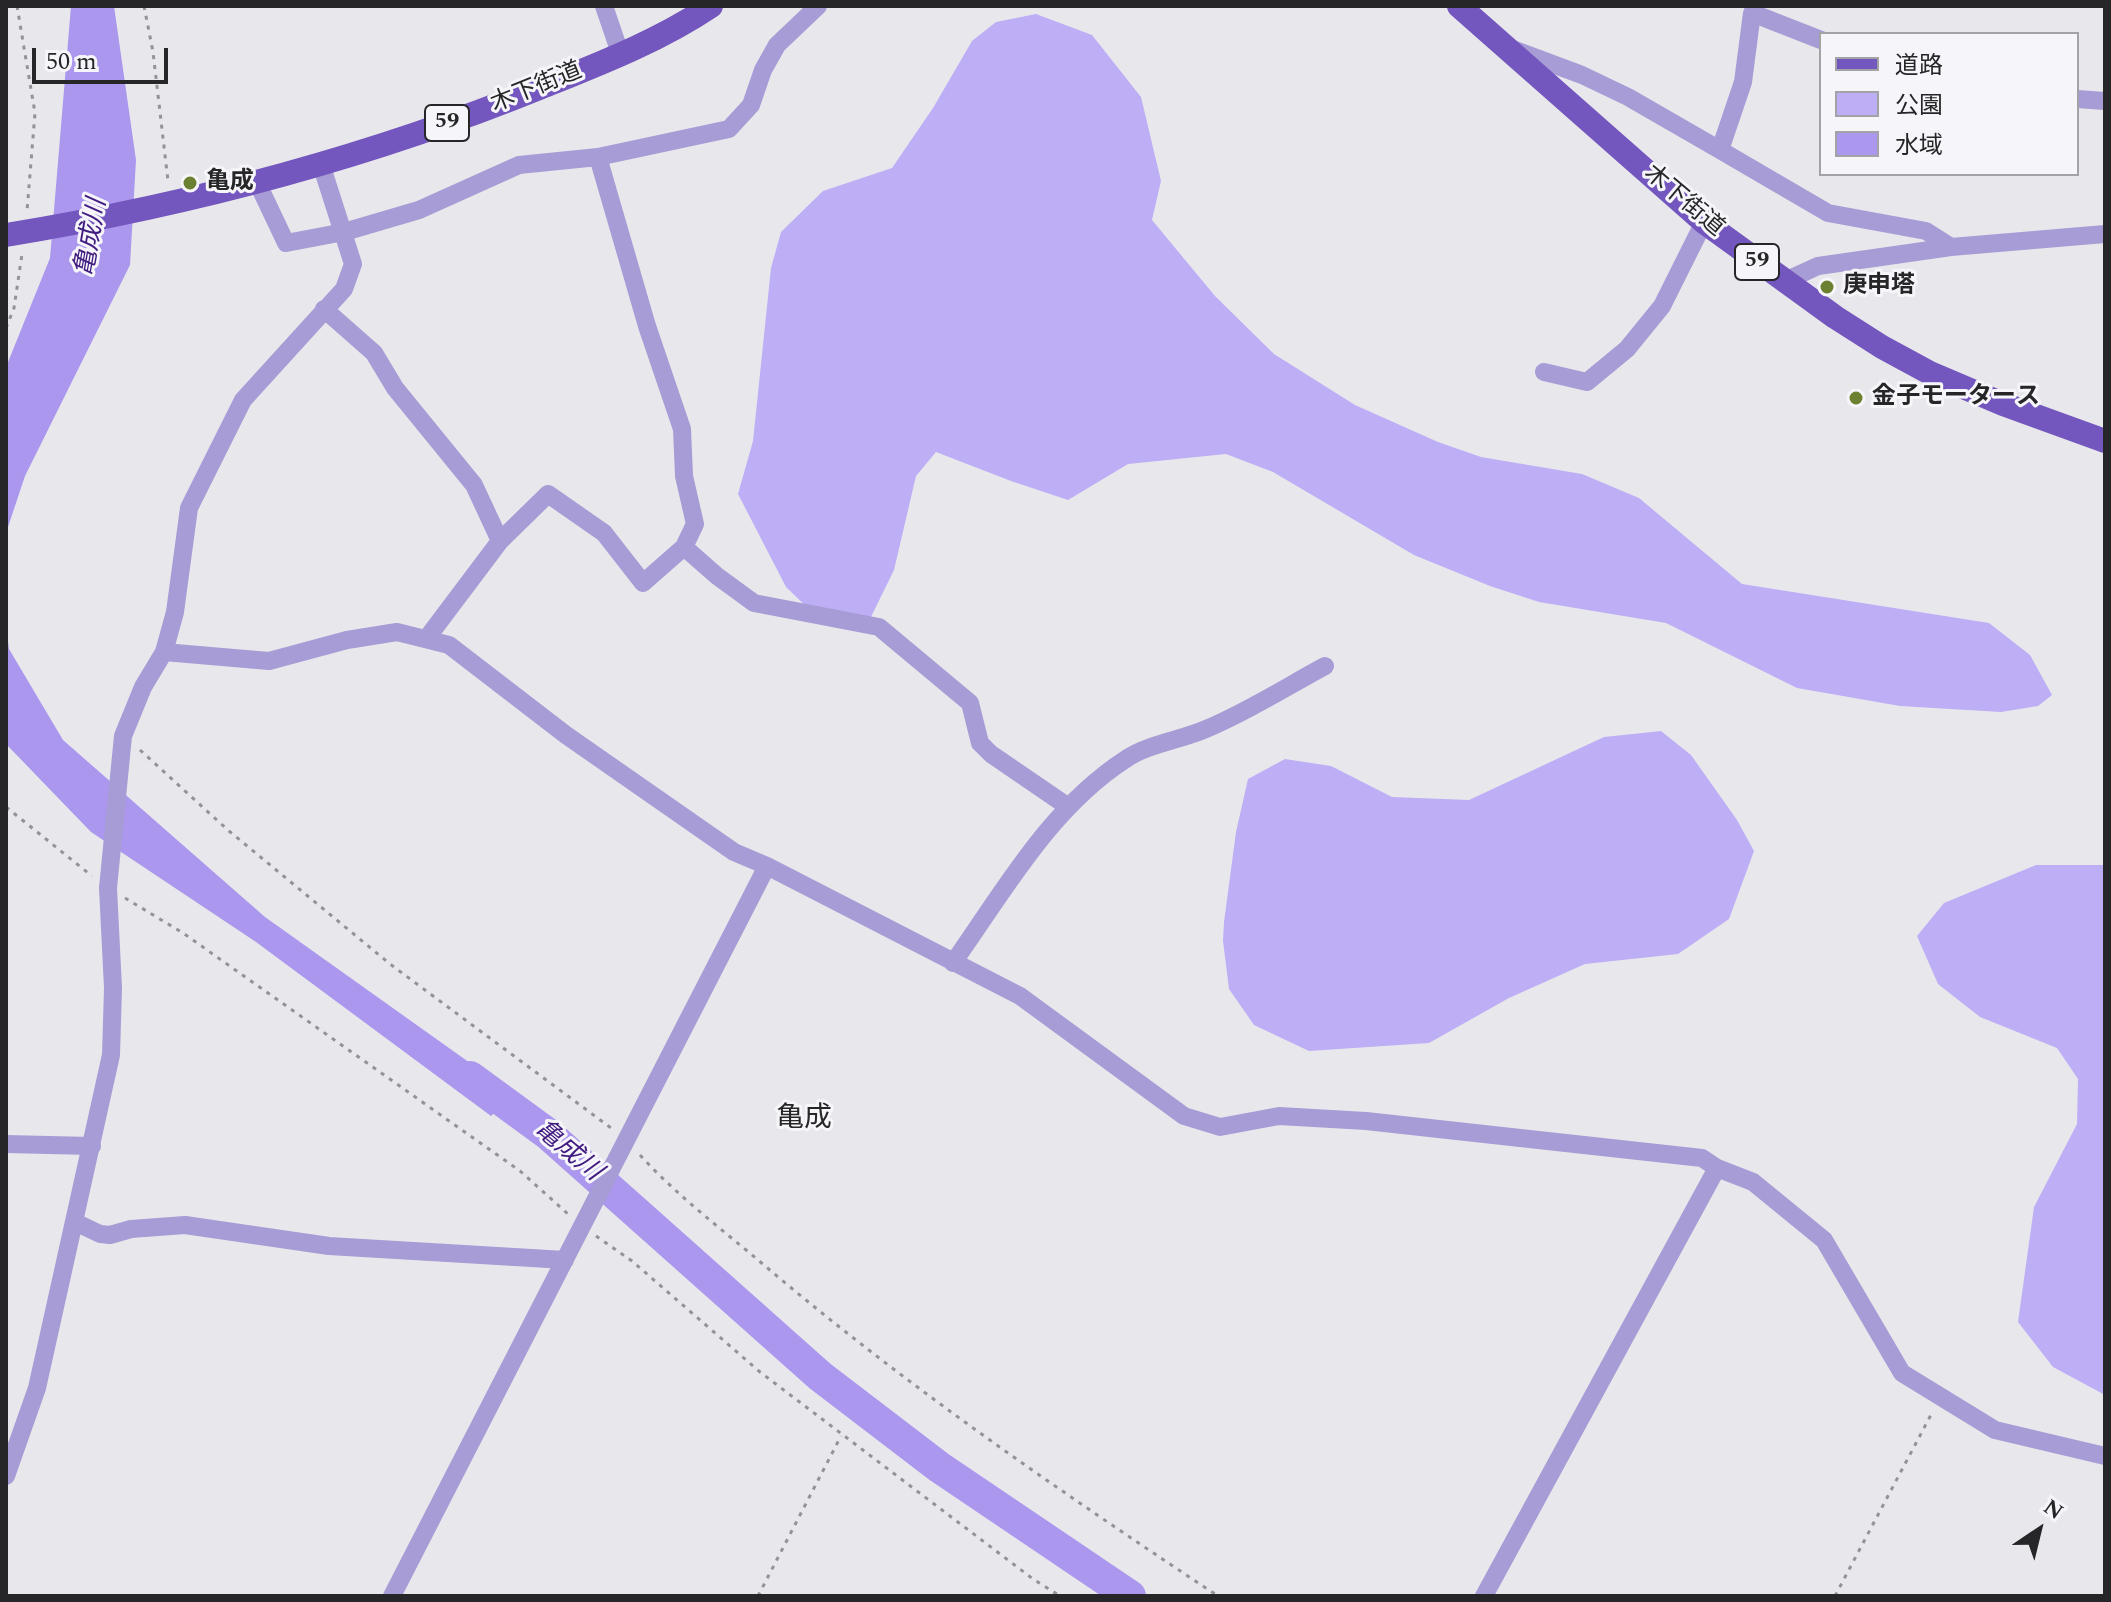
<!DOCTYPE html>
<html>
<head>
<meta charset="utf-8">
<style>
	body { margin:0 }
	#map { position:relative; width:2111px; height:1602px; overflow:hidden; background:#e8e8ec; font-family:Spectral,"Noto Sans JP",serif }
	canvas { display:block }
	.frame { position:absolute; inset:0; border:8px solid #262628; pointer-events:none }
	.legend { position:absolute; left:1819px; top:32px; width:260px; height:144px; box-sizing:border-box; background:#f6f5fa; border:2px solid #a3a2a6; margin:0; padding:10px 14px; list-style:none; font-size:24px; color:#262628 }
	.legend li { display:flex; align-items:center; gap:16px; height:40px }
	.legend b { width:40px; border:2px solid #a3a2a6 }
	.north { position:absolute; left:1999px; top:1490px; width:80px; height:80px; -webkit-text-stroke:6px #f6f5fa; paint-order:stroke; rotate:35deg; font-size:22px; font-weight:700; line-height:32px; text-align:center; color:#262628 }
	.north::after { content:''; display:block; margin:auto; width:28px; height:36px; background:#262628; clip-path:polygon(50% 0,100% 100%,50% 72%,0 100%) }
	.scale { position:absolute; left:32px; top:48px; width:136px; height:36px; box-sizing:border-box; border:4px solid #262628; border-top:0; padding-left:10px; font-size:24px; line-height:28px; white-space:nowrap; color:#262628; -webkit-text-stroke:6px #f6f5fa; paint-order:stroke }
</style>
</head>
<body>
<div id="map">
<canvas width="2111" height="1602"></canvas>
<div class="frame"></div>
<ul class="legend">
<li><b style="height:10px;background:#7356be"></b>道路</li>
<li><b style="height:22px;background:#bdaef6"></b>公園</li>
<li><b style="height:22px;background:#ab97ee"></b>水域</li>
</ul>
<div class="north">N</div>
<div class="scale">50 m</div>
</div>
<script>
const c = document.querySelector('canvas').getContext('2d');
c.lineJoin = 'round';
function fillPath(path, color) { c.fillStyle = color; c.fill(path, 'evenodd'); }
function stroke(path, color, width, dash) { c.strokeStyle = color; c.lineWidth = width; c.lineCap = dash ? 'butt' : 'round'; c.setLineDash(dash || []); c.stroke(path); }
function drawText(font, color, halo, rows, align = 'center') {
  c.font = font + ' Spectral,"Noto Sans JP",serif'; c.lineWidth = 6; c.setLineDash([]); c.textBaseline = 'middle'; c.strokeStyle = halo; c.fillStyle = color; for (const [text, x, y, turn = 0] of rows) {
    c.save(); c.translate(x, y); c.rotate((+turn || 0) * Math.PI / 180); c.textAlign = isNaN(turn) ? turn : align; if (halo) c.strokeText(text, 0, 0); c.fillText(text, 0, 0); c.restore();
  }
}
fillPath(new Path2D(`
	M1036,14L1092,35L1141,97L1161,181L1152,220L1215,296L1274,354L1355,405L1438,442L1481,457L1582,474L1639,498L1742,584L1989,623L2030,655L2052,695L2038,706L2001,712L1900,706L1797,688L1666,623L1539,602L1490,586L1414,555L1273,472L1226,454L1128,464L1068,500L1011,481L936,452L916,476L894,570L867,625L812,612L786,587L738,494L753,441L771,268L781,232L823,191L892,168L933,108L972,41L996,22Z
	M1661,731L1691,755L1737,820L1754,851L1729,919L1678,954L1585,964L1509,998L1429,1043L1309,1051L1254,1025L1229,989L1223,941L1224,922L1236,832L1248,779L1285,759L1331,766L1392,797L1469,800L1604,737Z
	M2036,865H2105V1395L2053,1367L2018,1322L2034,1207L2077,1124L2078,1079L2057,1048L1980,1017L1938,984L1917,936L1944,903Z`), '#bdaef6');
fillPath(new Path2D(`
	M71,6H114L136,160L130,265L25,476L6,533V367L50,258Z
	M6,626L9,649L63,740L265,917L515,1095L491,1116L256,942L91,832L6,744Z`), '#ab97ee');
stroke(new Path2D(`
	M470,1077L548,1134L820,1376L939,1467L1130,1596`), '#ab97ee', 32);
stroke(new Path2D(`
	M17,6L35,113L27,211
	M144,6L153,52L168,181
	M6,328L14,308L22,254
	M140,750L229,831L390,964L611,1128
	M6,807L92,876
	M125,898L183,933L520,1171L568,1214
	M640,1155C679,1198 727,1233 771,1271C912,1390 1064,1494 1218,1596
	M596,1236L632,1261L760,1372L1033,1579L1060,1596
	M758,1596L841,1436
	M1835,1596L1933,1411`), '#939396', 3, [4, 6]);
stroke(new Path2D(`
	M604,6L620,53
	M1515,50L1582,75L1628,97L1720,150L1743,82L1752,13L1821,40
	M2077,99L2105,101
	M1720,150L1828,213L1926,231L1951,247
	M258,184L286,243L344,232L419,210L519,165L598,157
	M1785,281L1818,266L1951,247L2105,234
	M324,309L374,353L395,388L474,485L500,541
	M1544,372L1587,382L1627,349L1662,306L1704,222
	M684,547L717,576L754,603L879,627L970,703L980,743L991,754L1067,806
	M427,638L500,541L548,494L604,533L643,583L684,547L695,524L684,476L682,429L647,326L598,157L729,129L751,105L763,70L777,45L818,6
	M164,652L269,661L347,640L397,632L449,645L566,735L734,852L767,866L1020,996L1184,1116L1220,1127L1279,1116L1366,1121L1702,1158L1717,1168L1753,1182L1824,1240L1902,1373L1995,1430L2105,1456
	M953,963C1004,891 1050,808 1126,759C1148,744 1181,740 1206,729C1247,712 1286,687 1325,666
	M6,1144L92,1146
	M75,1222L100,1234L110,1235L131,1229L185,1225L329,1246L565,1260
	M6,1476L37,1388L111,1055L113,988L108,888L123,736L143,687L164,652L175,612L189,508L243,400L344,289L353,264L321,164
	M392,1596L767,866
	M1484,1596L1717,1168`), '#a79cd5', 18);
stroke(new Path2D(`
	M1459,6L1704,222L1835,317L1882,347L1930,373L2003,404L2105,441
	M6,235C189,205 370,157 542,87C599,64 659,41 711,6`), '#7356be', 24);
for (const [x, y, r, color] of [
	[190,183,8,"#6b8030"],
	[1827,287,8,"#6b8030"],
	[1856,398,8,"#6b8030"]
]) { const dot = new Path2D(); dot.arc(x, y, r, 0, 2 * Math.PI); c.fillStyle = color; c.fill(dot); stroke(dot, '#f6f5fa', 3); }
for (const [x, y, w] of [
	[447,123,44],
	[1757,262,44]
]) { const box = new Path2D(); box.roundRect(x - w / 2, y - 18, w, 36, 6); c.fillStyle = '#f6f5fa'; c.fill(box); stroke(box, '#262628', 2); }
drawText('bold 22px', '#262628', null, [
	["59",447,123],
	["59",1757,262]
]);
drawText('24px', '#262628', '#f6f5fa', [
	["木下街道",537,89,-22],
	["木下街道",1683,202,40]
]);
drawText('bold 24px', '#262628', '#f6f5fa', [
	["亀成",206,183],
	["庚申塔",1843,287],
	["金子モータース",1872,398]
], 'left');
drawText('italic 26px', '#411c80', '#f6f5fa', [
	["亀成川",93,238,-80],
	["亀成川",567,1152,40]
]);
drawText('28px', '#262628', '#f6f5fa', [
	["亀成",804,1121]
]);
</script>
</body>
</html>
